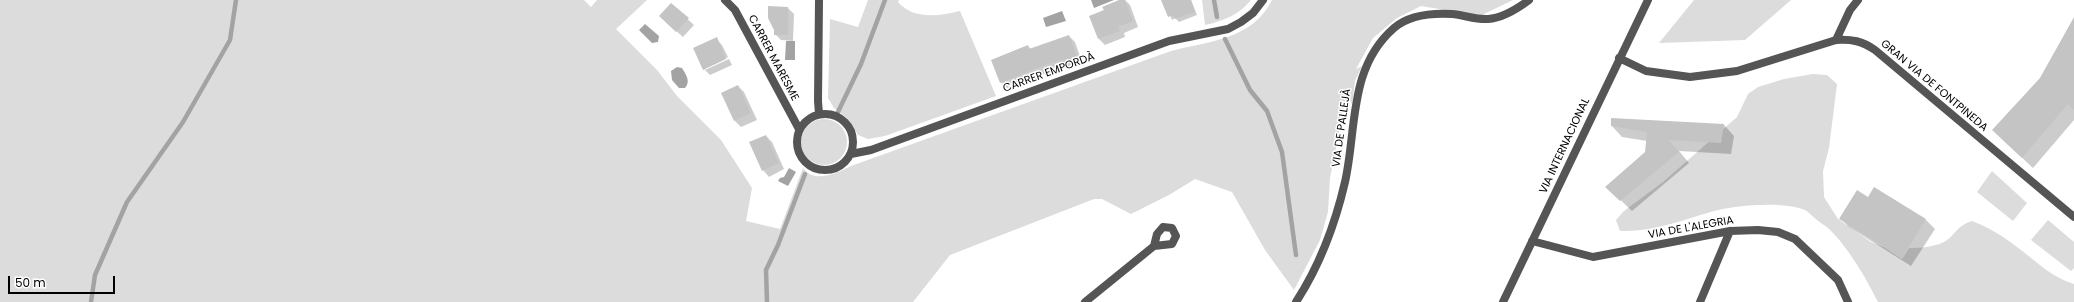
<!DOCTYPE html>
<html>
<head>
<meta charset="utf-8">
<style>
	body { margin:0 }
	#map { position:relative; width:2074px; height:302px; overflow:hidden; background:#fff; font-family:Poppins,sans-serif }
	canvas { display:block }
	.scale { position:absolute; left:8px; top:276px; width:107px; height:18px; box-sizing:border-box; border:2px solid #000; border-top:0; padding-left:5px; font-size:12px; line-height:14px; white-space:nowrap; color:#000; -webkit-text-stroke:3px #fff; paint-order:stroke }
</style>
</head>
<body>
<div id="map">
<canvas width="2074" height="302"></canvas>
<div class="scale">50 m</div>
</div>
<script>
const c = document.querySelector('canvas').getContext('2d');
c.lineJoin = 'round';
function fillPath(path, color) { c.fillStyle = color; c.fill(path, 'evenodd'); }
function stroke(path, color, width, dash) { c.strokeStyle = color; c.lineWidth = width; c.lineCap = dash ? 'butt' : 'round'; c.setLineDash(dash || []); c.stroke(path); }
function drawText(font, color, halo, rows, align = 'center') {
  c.font = font + ' Poppins,sans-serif'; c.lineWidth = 3; c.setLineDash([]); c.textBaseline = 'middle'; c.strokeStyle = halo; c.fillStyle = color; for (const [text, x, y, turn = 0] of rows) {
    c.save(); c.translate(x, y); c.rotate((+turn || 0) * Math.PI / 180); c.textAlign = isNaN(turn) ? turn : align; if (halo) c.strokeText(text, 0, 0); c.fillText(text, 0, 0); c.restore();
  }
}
fillPath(new Path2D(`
	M0,0H584L591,7L597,0H647L616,29L657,70L677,96L721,140L752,188L746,221L780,229L803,168C814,184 837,173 851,166L1171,51C1209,41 1252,40 1272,0H1513L1480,16L1421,6L1397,18L1373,38L1356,69L1362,66L1355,81L1352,105L1347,92L1330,178L1328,212L1320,240L1294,290L1265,250L1232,192L1195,179L1169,195L1131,214L1102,199H1094L950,255L913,302H0Z
	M868,0H899L898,2C913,20 940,16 960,11L996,96L885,136L868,139L858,135L848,119L834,108L828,98L830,19L858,27Z
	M1202,0H1251C1239,15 1223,21 1205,25Z
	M1694,0H1791L1745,40L1659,43Z
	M1813,74L1827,75L1837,84L1829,148L1823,171L1824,197L1838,219L1871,242L1884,247L1902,259L1909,248C1920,248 1934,247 1944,242C1956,235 1956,226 1972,221C1988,227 2003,236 2017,247C2036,261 2051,277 2074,284V302H1878C1866,278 1848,247 1829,229C1825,225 1820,223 1817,220C1813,217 1809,212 1805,210C1783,201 1737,205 1714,211C1683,220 1653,232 1620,231L1616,220L1624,211L1663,182L1737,117L1748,94L1758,87L1784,79Z
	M801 142a23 23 0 1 1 46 0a23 23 0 1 1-46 0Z
	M1992,171L2027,203L2013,221L1977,192Z
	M2048,220L2074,242V268L2071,271L2031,240Z`), '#dcdcdc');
fillPath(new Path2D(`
	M1091,0H1114L1094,8Z
	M1062,11L1066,21L1046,27L1043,18Z
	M645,24L659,36L658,42L652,43L639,30Z
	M786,41H795V60H785Z
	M677,67L682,68C686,75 691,81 685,88H679L672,80L671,71Z
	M789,168L796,172L788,186L778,181L780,178L784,177Z`), '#a3a3a3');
fillPath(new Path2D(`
	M1122,0H1125L1130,5L1138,27L1124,33L1125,37L1105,45L1099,39L1105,11Z
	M1163,0H1191L1197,15L1179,22L1175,18L1172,20Z
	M671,4L694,25L683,37L666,22Z
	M788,8L794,14L793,41L781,40L775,34Z
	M2074,19V120L2033,168L2004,141Z
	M1069,36L1075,42L1082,62L1052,71L1007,88L1001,82L1028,46L1031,49Z
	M716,39L722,45L728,57L705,68V70L729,59L732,65L710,75L704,69Z
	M738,86L744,92L757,120L741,127L735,121L722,93Z
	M1724,125L1734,136L1731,154L1679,151L1689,163L1632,211L1607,187L1646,153L1647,141L1622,137L1612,126Z
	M766,136L772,142L784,169L769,177L763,170Z
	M1875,188L1926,220L1935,229L1911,266L1849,227L1840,218L1868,198Z`), '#0003');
stroke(new Path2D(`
	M1214,0L1217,17
	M1225,39L1250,90L1267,111L1282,152L1296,255
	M837,114L861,64L885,0
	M91,302L95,275L127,202L183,122L230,40L236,0
	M767,302L766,270L778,245L805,174`), '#a3a3a3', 4.5);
fillPath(new Path2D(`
	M1119,0H1125L1133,21L1118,27L1120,31L1098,39L1089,16L1104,10L1102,7Z
	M1161,0H1191L1195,12L1175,19L1173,15L1168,17Z
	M671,3L689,18L676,32L659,16Z
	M768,6L788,7V35H774V30L768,18Z
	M2074,17V110L2068,104L2022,158L1992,130L2040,78Z
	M1069,35L1077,56L1045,65L1000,83L991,60L1028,45L1029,49Z
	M717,37L726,59L703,70L693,48Z
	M738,85L751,113L734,121L721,93Z
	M1611,118L1724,124L1721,143L1669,140L1679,152L1620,201L1605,187L1645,152L1647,132L1611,126Z
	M766,135L779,163L762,171L749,142Z
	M1874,187L1926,219L1902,258L1839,219L1857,190L1868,197Z`), '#c4c4c4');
stroke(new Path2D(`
	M725,0L735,10L799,129
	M819,0L818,101L819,114
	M1836,40L1850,10L1858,0
	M1619,58L1646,71L1690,77L1737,71L1836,40C1852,39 1862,41 1875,50L2074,217
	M797 142a28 28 0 1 1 56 0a28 28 0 1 1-56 0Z
	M851,154L871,150L1169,41L1228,29L1241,22L1253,13L1263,0
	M1532,241L1593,257L1730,231L1758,230L1778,232L1795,239L1838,280L1848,302
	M1085,302L1154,246L1172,244L1176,236L1172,228L1163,227L1157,234L1154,246
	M1296,302C1320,265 1335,225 1345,182C1357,129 1348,68 1394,28C1409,15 1433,13 1452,14C1464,15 1476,20 1488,19C1503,18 1517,9 1529,0
	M1503,302L1648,0
	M1700,302L1730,231`), '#555', 8);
drawText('11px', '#000', '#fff', [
	["CARRER MARESME",773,58,62],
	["CARRER EMPORDÀ",1049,73,-20],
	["GRAN VIA DE FONTPINEDA",1934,86,40],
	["VIA DE PALLEJÀ",1342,128,-82],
	["VIA INTERNACIONAL",1565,146,-65],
	["VIA DE L'ALEGRIA",1691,228,-10]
]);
</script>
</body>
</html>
